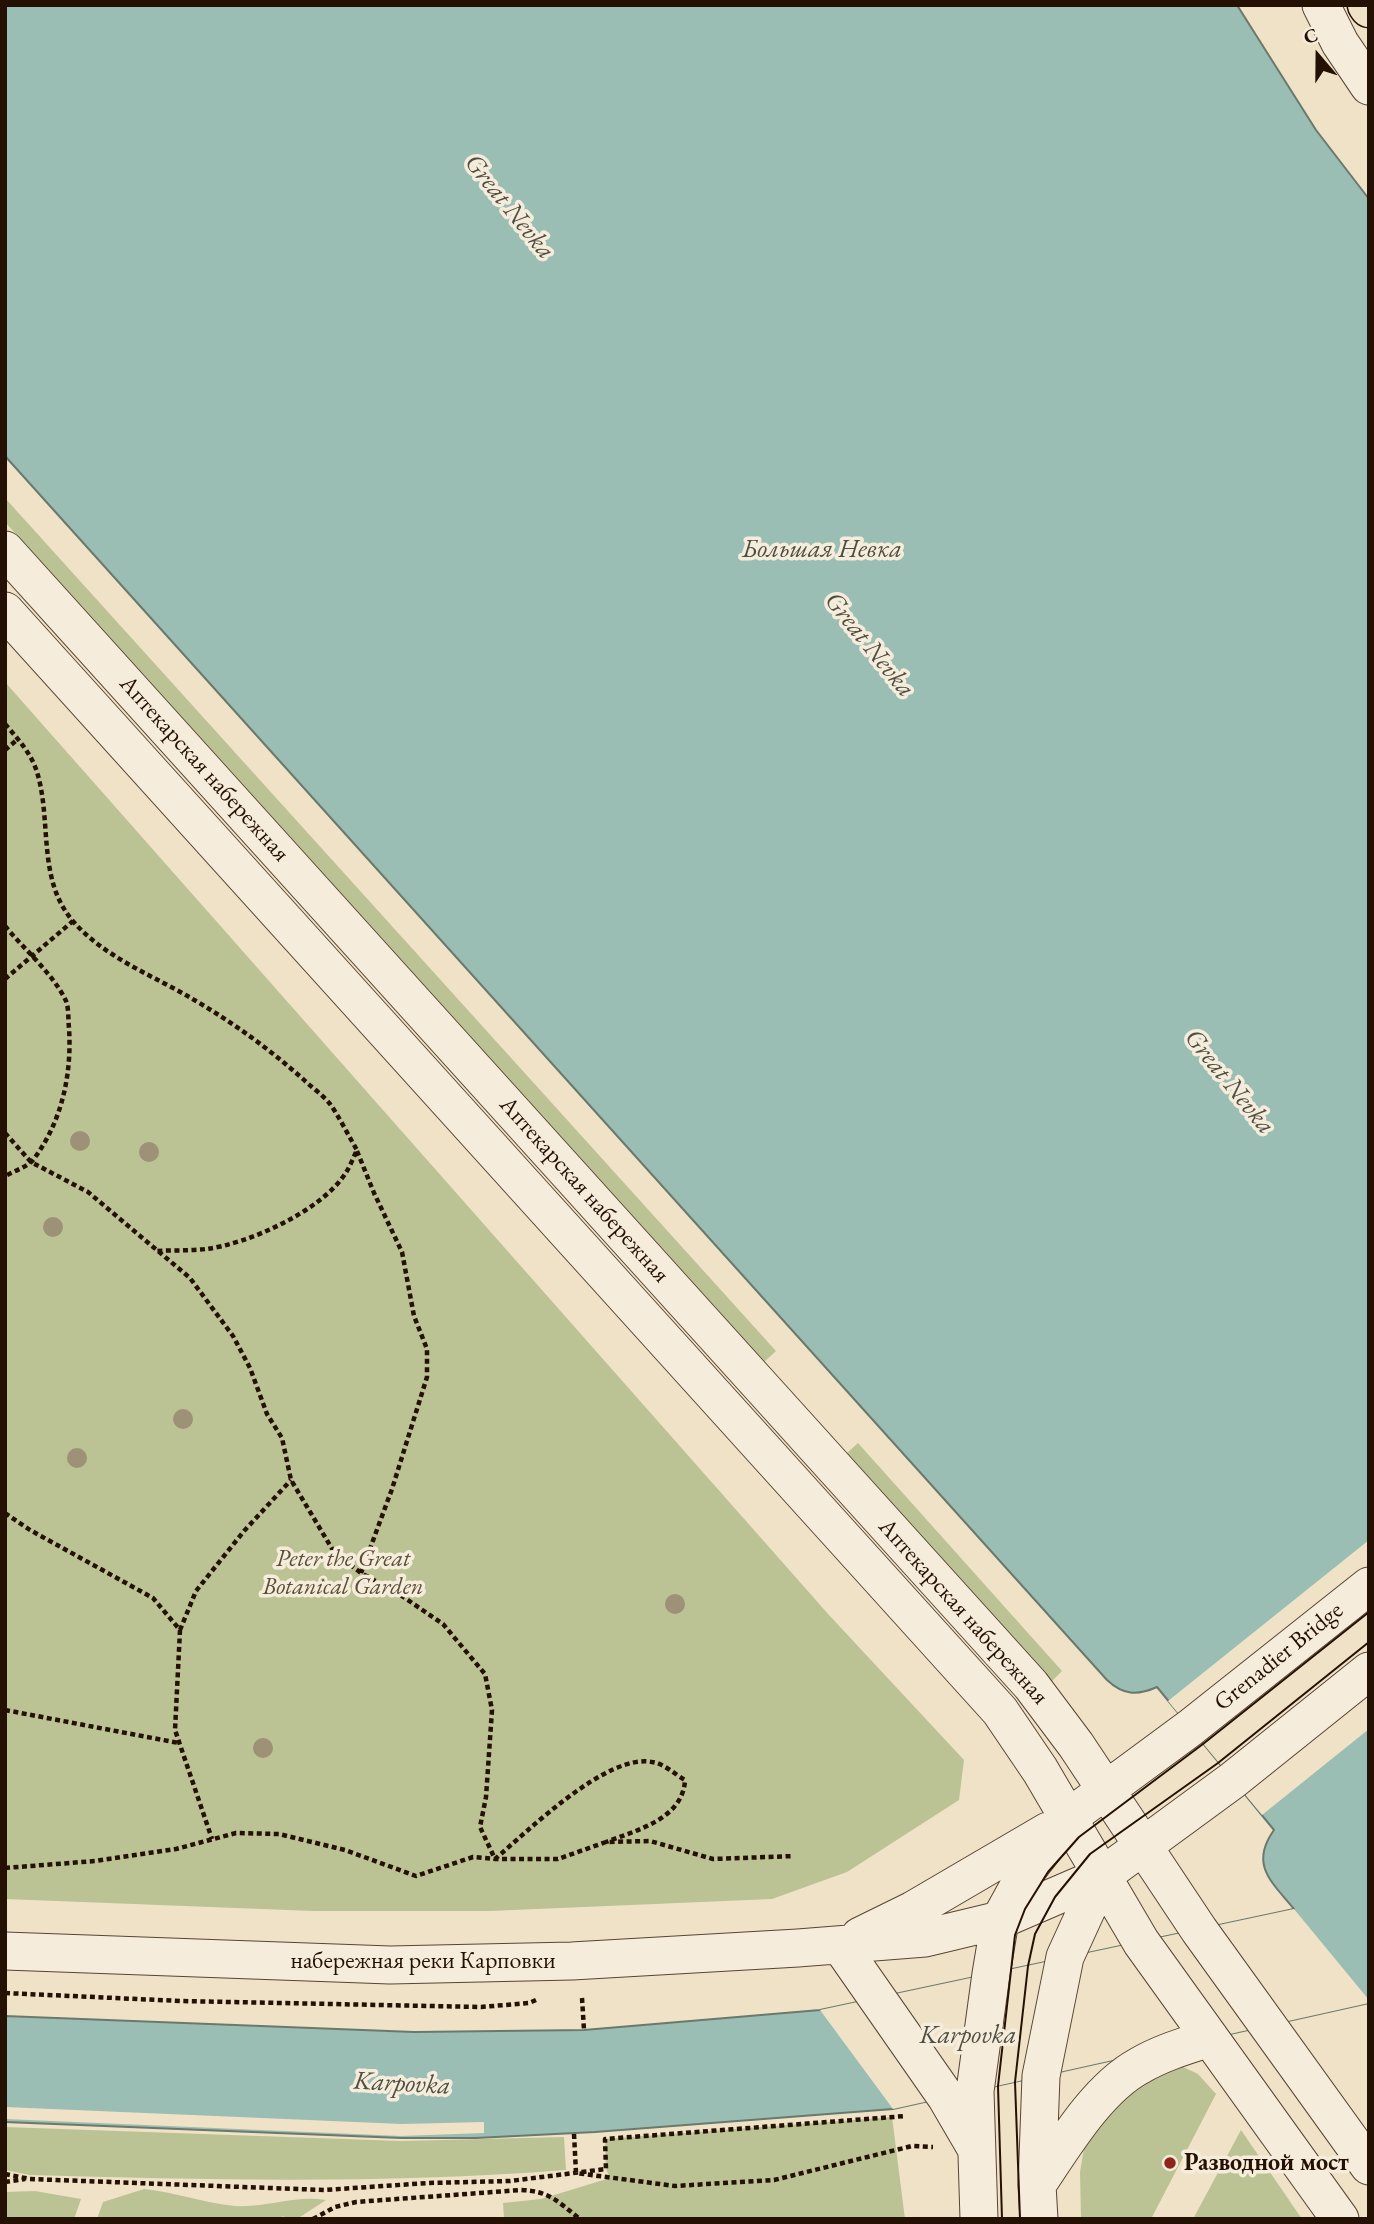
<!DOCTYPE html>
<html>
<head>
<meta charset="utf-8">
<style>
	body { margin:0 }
	#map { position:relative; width:1374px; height:2224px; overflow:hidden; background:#efe2c7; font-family:"EB Garamond",serif }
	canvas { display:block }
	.frame { position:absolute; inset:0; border:7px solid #251103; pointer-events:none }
	.north { position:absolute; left:1283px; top:21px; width:70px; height:70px; -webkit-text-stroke:5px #f5ecdb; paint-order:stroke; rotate:340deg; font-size:19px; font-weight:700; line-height:28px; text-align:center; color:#251103 }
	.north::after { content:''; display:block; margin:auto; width:24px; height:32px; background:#251103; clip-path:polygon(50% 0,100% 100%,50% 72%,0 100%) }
</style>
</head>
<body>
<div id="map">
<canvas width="1374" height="2224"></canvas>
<div class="frame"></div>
<div class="north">С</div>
</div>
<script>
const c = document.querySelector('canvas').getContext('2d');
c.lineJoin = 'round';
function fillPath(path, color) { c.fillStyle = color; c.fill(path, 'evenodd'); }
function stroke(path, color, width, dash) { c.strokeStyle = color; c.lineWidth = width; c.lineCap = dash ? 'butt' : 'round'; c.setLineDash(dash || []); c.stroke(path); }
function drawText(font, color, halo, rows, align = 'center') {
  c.font = font + ' "EB Garamond",serif'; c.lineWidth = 7; c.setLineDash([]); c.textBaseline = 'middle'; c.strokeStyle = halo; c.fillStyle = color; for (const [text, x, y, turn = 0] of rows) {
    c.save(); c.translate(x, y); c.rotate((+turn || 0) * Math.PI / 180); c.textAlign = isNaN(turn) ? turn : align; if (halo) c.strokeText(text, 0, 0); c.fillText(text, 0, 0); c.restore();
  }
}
fillPath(new Path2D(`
	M5,498L776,1351L764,1362L5,522Z
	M5,682L829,1615L964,1760L959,1800L847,1872L772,1899L490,1911H313L5,1899Z
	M858,1443L1062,1671L1052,1681L847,1453Z
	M1181,2066L1198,2074L1216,2094L1151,2219H1081L1080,2172L1084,2148L1096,2125L1138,2080Z
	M892,2117L905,2219H504L503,2203L541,2199L610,2178L606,2169L605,2139Z
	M5,2127L401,2141L564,2137L566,2170C387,2184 209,2180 30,2175L5,2170Z
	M1241,2130L1302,2219H1193Z
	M144,2189C175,2192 203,2203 235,2206C267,2208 294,2195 326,2200L297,2219H286L283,2216L279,2219H97L103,2202Z
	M35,2191L81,2199L74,2219H5V2192Z`), '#bbc394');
const water = new Path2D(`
	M5,5H1237L1316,130L1369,199V2003L893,2109L595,2132L476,2138H401L5,2122V2016L414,2032L584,2030L820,2010L1294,1909C1272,1882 1249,1865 1274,1830L1157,1687C1137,1696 1123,1695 1107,1680L5,456Z`);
fillPath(water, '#9abeb3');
stroke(water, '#6b796d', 2);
fillPath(new Path2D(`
	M1369,1540V1729L1262,1815L1168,1701Z
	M1294,1909L1369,2000V2003L893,2109L820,2010Z
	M5,2107L402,2124L484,2122V2133L401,2136L5,2119Z`), '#efe2c7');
const minor = new Path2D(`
	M1321,5L1340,43L1369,86
	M5,550L1031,1685L1076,1745L1199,1930L1369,2166
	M5,611L1000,1711L1040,1770L1141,1942L1340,2219
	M860,1936L913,1910L1048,1831
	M840,1945L946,2097L974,2145
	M5,1951L390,1965L572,1961L798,1948L925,1938L1000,1920L1102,1876L1233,1780L1369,1671
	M1037,2185C1064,2145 1097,2089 1139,2066C1161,2053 1185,2046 1210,2038
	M979,2219L975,2091L991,1974L1000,1920L1028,1869L1068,1818L1190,1728L1369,1586
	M1039,2219L1037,2185L1041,2076L1065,1957L1102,1876`);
const major = new Path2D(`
	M1367,5L1369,8`);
stroke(minor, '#584534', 39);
stroke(major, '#251103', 41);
stroke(new Path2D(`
	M5,724C18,739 31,753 37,772C52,821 37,878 72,920C104,958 155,976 196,1001C235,1024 269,1049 303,1079C311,1087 323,1095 330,1104C340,1118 348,1135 357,1150C353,1158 350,1167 345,1174C321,1211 248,1244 206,1249C190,1251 173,1250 157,1251
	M5,750L18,739
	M5,926C24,949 54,975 66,1001C69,1009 68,1019 69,1028C72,1074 62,1122 33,1160C27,1167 14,1171 5,1176
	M5,979L73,921
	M5,1133L31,1162L88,1192L190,1278L233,1336L250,1368L267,1414L282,1438L291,1480L334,1552L361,1573L399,1594L443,1624L485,1674L492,1710L486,1797L480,1827L495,1859C528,1831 607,1753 652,1762C663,1763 676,1775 685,1780C683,1819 637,1830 606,1842
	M357,1151L374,1193L402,1252L414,1316L427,1349V1377L392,1489L361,1573
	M5,1513L30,1530L153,1598L180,1630L196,1591L244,1531L291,1480
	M180,1630L175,1730L212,1839
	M5,1710L179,1743
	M5,1868L95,1861L176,1849L236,1833L279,1834L345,1850L416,1876L473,1857L495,1859H558L606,1842L650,1841L713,1859L794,1856
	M5,1993L181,2001L481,2007L529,2003L536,2000
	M582,1998L584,2030
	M574,2134L576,2173L675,2186L774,2180L912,2146L933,2147
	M5,2174L30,2179L324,2190L428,2183L510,2181L606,2169L605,2139L906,2116
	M5,2182L25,2179
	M313,2219L335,2207L356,2202L521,2190C550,2191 558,2202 580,2219`), '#251103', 4.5, [5, 3.5]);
stroke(minor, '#f5ecdb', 37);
stroke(major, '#efe2c7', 38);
stroke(new Path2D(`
	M1002,2219L998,2086L1015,1935L1025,1909L1048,1872L1079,1837L1203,1744L1369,1612
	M1020,2219L1015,2082L1028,1966L1035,1934L1055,1897L1090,1854L1218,1763L1369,1642`), '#251103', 2);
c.fillStyle = '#9d9177';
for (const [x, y] of [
	[80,1141],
	[149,1152],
	[53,1227],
	[183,1419],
	[77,1458],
	[675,1604],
	[263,1748]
]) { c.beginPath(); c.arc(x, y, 10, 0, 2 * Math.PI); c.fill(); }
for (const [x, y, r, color] of [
	[1170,2163,7,"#8f2418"]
]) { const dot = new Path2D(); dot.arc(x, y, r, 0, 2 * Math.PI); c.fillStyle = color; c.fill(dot); stroke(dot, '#f5ecdb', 2.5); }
drawText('24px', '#251103', '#f5ecdb', [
	["Аптекарская набережная",204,769,48],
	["Аптекарская набережная",584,1190,48],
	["Аптекарская набережная",963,1612,48],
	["Grenadier Bridge",1279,1657,-39],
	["набережная реки Карповки",423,1961]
]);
drawText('italic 24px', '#5a4f36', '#f5ecdb', [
	["Peter the Great",343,1559],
	["Botanical Garden",343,1587]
]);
drawText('bold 24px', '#251103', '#f5ecdb', [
	["Разводной мост",1184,2163]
], 'left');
drawText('italic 26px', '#4e4e41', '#f5ecdb', [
	["Great Nevka",509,207,51],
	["Большая Невка",822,550],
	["Great Nevka",869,645,51],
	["Great Nevka",1229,1082,51],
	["Karpovka",968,2036],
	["Karpovka",402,2084,3]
]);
</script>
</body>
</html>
